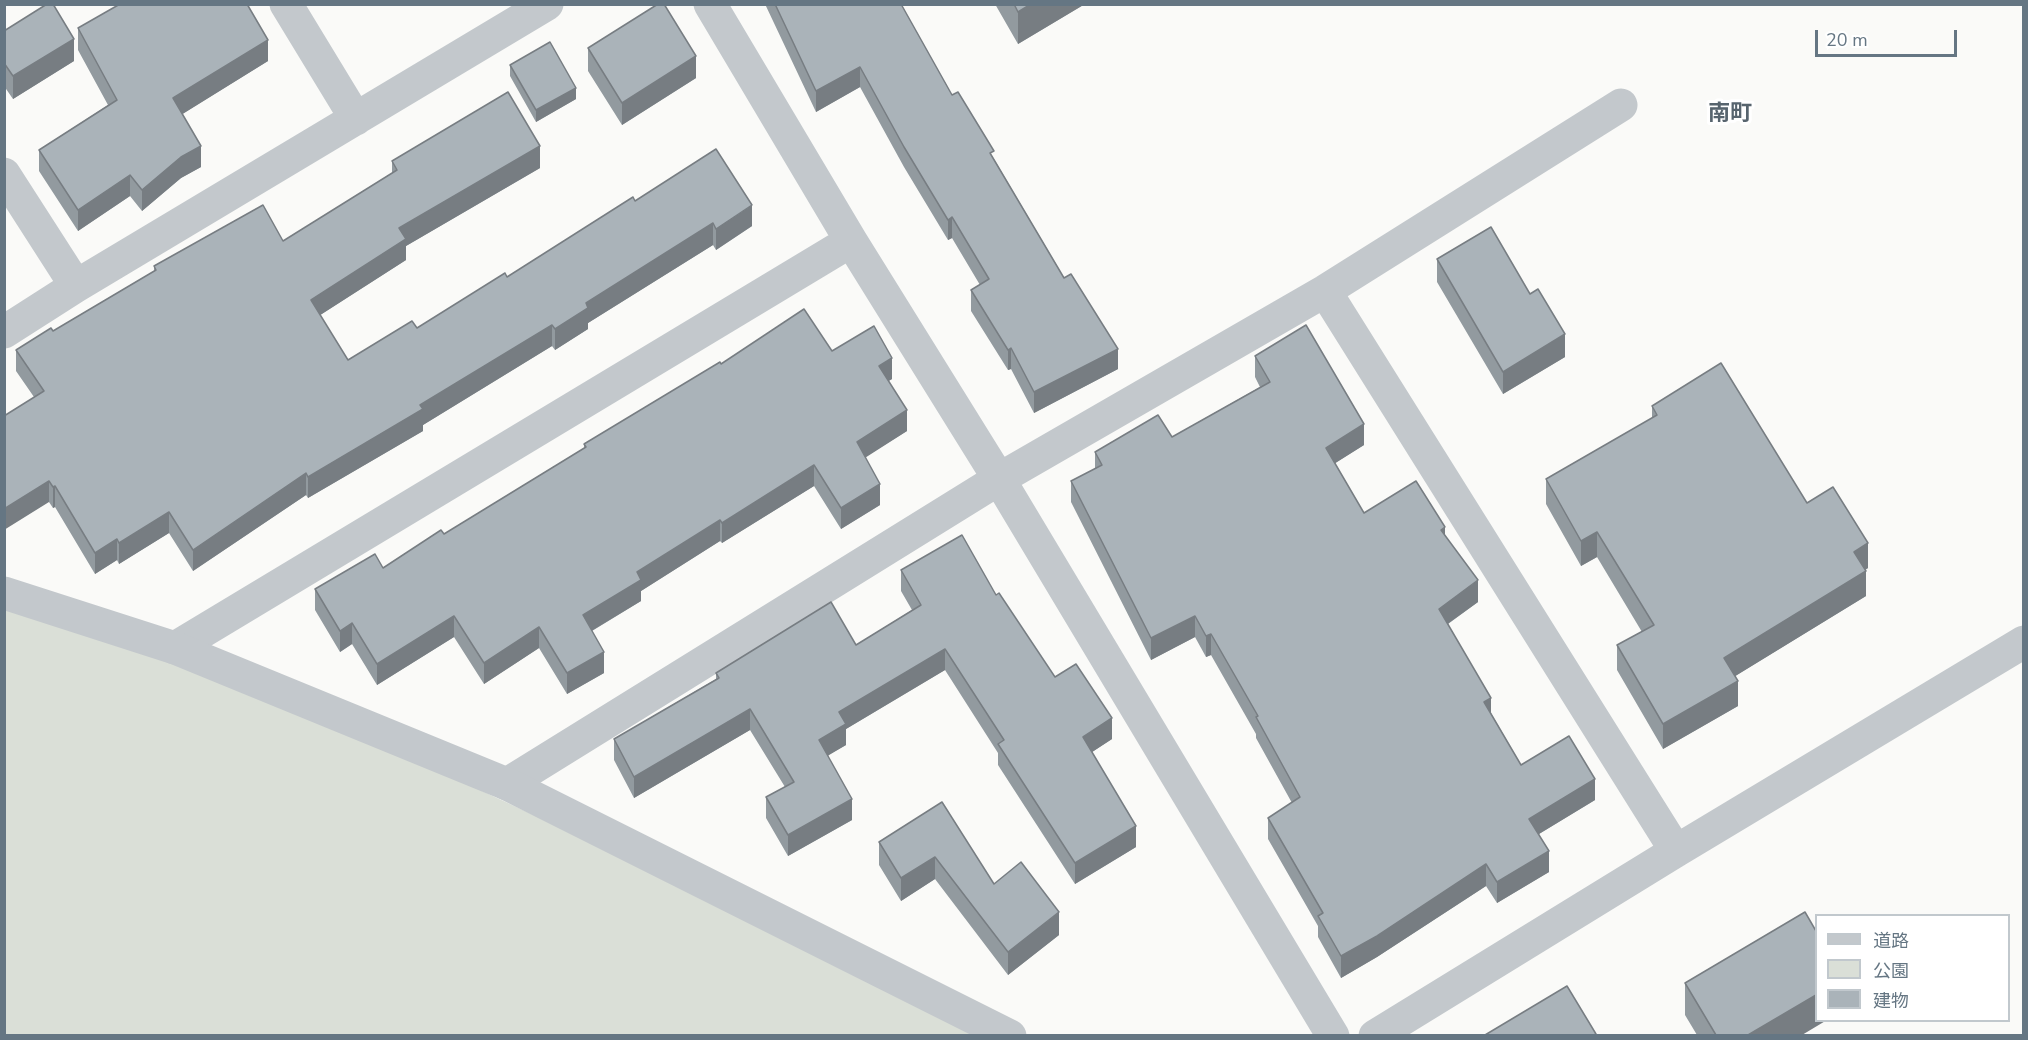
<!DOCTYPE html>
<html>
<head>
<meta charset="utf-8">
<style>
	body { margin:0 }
	#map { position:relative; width:2028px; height:1040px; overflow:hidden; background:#fafaf8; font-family:"Nunito Sans","Noto Sans JP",sans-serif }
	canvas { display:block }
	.frame { position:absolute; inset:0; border:6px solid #657683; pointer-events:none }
	.legend { position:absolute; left:1815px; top:914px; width:195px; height:108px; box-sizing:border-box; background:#fff; border:2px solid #c1c8cd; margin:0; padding:8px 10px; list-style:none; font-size:18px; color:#657683 }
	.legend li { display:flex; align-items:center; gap:12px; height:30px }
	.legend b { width:30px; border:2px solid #c1c8cd }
	.scale { position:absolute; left:1815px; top:30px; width:142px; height:27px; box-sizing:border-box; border:3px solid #657683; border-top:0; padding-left:8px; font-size:18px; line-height:21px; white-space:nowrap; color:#657683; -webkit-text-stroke:4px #fff; paint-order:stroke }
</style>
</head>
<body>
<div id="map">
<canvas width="2028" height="1040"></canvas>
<div class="frame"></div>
<ul class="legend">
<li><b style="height:8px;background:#c3c8cc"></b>道路</li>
<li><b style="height:16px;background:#dadfd7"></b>公園</li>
<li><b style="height:16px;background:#aab3b9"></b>建物</li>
</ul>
<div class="scale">20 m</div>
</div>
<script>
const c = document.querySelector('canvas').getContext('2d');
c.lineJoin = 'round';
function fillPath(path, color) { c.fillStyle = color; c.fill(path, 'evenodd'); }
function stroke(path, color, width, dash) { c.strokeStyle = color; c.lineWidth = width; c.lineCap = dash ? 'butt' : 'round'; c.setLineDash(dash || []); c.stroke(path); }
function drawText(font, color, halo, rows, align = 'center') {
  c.font = font + ' "Nunito Sans","Noto Sans JP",sans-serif'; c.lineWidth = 6; c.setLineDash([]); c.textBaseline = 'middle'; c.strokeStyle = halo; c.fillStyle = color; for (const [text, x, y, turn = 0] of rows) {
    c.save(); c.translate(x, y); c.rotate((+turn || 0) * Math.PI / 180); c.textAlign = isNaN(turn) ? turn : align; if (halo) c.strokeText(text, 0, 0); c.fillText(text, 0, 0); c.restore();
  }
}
fillPath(new Path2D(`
	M5,593L175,648L1008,1036H5Z`), '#dadfd7');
stroke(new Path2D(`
	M286,4L356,119
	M710,4L851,241L999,479L1333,1036
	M4,174L76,286
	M1325,291L1676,851
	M4,332L76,286L547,4
	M175,648L851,241
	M507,784L999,479L1325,291L1621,105
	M1375,1036L1676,851L2024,642`), '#c3c8cc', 33);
stroke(new Path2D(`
	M4,593L175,648L507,784L1010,1036`), '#c3c8cc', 33);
fillPath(new Path2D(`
	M765,4H901L952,95L994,159L1118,369L1034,413L1011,369L1008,370L971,311V290L980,285L952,238L948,240L904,167L860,87L816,112Z
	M995,4H1085L1018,44Z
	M78,28L268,61L182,114L201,167L181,178L142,211L130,196L78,231L39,171V150L108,105L78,50Z
	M4,31L74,61L13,99L4,86Z
	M588,48L696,78L622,125L588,71Z
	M510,65L576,99L536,122L510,76Z
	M392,161L540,168L406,246V260L320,315L348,360L417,328L507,277L635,201L752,226L716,250L713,245L588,323V329L555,350L552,346L423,425V431L308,498L306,495L193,571L169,533L119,564L117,560L95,574L55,507L53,508L49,502L34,397L16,371V350L53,331L154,271V266L283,241L392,174Z
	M1437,259L1565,357L1503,394L1437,282Z
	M832,351L892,379L888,381L907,431L865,457L880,505L841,529L814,486L722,543L720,541L641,591V601L592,631L604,673L567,694L539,648L484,684L454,637L377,685L352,644L340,652L315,610V589L383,568L444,534L584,448V444L721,364Z
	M1255,356L1364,445L1335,463L1364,513L1445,536L1478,602L1448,624L1491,713L1521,765L1595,800L1539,834L1549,872L1497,903L1486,886L1377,957L1341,978L1318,937V926L1268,839V818L1292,803L1256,738V734L1211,655L1206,657L1195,637L1151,660L1071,502V481L1095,469V452L1172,437L1260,387L1255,377Z
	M1652,406L1807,503L1868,568L1865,570L1866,596L1735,676L1738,706L1663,749L1617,670V645L1642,632L1597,557L1581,566L1546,504V479L1652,419Z
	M901,570L996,595L1055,677L1112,739L1092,752L1136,847L1075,884L998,765V753L945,670L846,729V745L828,755L852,820L788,856L766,818V797L785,787L750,730L634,798L614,760V739L716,679V673L856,645L912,610L901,591Z
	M942,802L994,884L1059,935L1008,975L935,879L901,901L879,865V842Z
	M1685,983L1802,1035H1697L1685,1015Z`), '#929a9f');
fillPath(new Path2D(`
	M1031,4H1085L1018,44V12Z
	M74,39V61L13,99V76Z
	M268,40V61L173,120V98Z
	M696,56V78L622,125V103Z
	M860,67V87L816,112V91Z
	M576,88V99L536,122V110Z
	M201,146V167L181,178L142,211V190L181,157Z
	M540,146V168L406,246V260L311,321V300L399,228Z
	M130,175V196L78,231V210Z
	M752,205V226L716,250V229Z
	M952,217V238L948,240V220Z
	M713,223V245L588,323V329L555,350V329L586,303Z
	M552,325V346L423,425V431L308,498V477L420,405Z
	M1565,334V357L1503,394V372Z
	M1011,348V369L1008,370V350Z
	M1118,349V369L1034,413V392Z
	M892,358V379L879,387V366Z
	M907,410V431L857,463V442Z
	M1364,424V445L1326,469V448Z
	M814,465V486L722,543V523Z
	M306,473V495L193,571V550Z
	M49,481V502L4,530V509Z
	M880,484V505L841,529V508Z
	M55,486V507L53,508V487Z
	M169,512V533L119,564V543Z
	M720,520V541L641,591V601L583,636V615L637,572Z
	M1445,527V549L1441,530Z
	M1597,532V557L1581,566V541Z
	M117,539V560L95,574V553Z
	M1868,543V568L1854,576V552Z
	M1866,571V596L1724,683V658Z
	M1478,580V602L1439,630V609Z
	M454,616V637L377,685V664Z
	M1195,616V637L1151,660V638Z
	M352,623V644L340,652V631Z
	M539,627V648L484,684V663Z
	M1211,634V655L1206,657V636Z
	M945,649V670L846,729V745L819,761V740L839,712Z
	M604,652V673L567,694V673Z
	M1738,681V706L1663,749V724Z
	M1491,698V719L1484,702Z
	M750,709V730L634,798V777Z
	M1112,718V739L1083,758V737Z
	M1595,779V800L1529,840V819Z
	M852,799V820L788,856V835Z
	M1136,826V847L1075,884V863Z
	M1549,851V872L1497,903V882Z
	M935,857V879L901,901V878Z
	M1486,864V886L1377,957L1341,978V956Z
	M1059,912V935L1008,975V952Z
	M1816,995V1020H1827L1802,1035H1748Z`), '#777d82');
const building = new Path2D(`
	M47,4H53L74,39L13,76L4,63V31Z
	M120,4H247L268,40L173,98L201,146L181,157L142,190L130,175L78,210L39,150L117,100L78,28Z
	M658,4H664L696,56L622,103L588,48Z
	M775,4H901L952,95L958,92L994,151L990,153L1064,278L1071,274L1118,349L1034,392L1011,348L1008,350L971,290L989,279L952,217L948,220L904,147L860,67L816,91Z
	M1014,4H1031L1018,12Z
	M550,42L576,88L536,110L510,65Z
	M508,92L540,146L399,228L406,239L311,300L348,360L412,321L417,328L505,273L507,277L633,197L635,201L716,149L752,205L716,229L713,223L586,303L588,308L555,329L552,325L420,405L423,409L308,477L306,473L193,550L169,512L119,543L117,539L95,553L55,486L53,487L49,481L4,509V416L44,391L16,350L51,328L53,331L156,270L154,266L263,205L283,241L397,170L392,161Z
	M1491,227L1530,294L1538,289L1565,334L1503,372L1437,259Z
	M804,309L832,351L874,326L892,358L879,366L907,410L857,442L880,484L841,508L814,465L722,523L720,520L637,572L641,580L583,615L604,652L567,673L539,627L484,663L454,616L377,664L352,623L340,631L315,589L375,554L383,568L441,530L444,534L586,447L584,444L720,362L721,364Z
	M1306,325L1364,424L1326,448L1364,513L1416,481L1445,527L1441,530L1478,580L1439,609L1491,698L1484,702L1521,765L1569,736L1595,779L1529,819L1549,851L1497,882L1486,864L1377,936L1341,956L1318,916L1323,913L1268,818L1300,797L1256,717L1258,716L1211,634L1206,636L1195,616L1151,638L1071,481L1102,465L1095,452L1158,415L1172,437L1270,382L1255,356Z
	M1721,363L1807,503L1833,487L1868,543L1854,552L1866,571L1724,658L1738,681L1663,724L1617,645L1654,625L1597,532L1581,541L1546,479L1657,415L1652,406Z
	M962,535L996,595L999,593L1055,677L1076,664L1112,718L1083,737L1136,826L1075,863L998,744L1004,740L945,649L839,712L846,724L819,740L852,799L788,835L766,797L794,782L750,709L634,777L614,739L719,678L716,673L831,602L856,645L921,605L901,570Z
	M942,802L994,884L1021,862L1059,912L1008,952L935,857L901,878L879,842Z
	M1805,912L1816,931V995L1748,1035H1716L1685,983Z
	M1567,986L1596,1034L1594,1035H1485Z`);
fillPath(building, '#aab3b9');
stroke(building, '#777d82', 1.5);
drawText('bold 22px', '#57646e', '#fff', [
	["南町",1730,115]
]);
</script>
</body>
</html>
